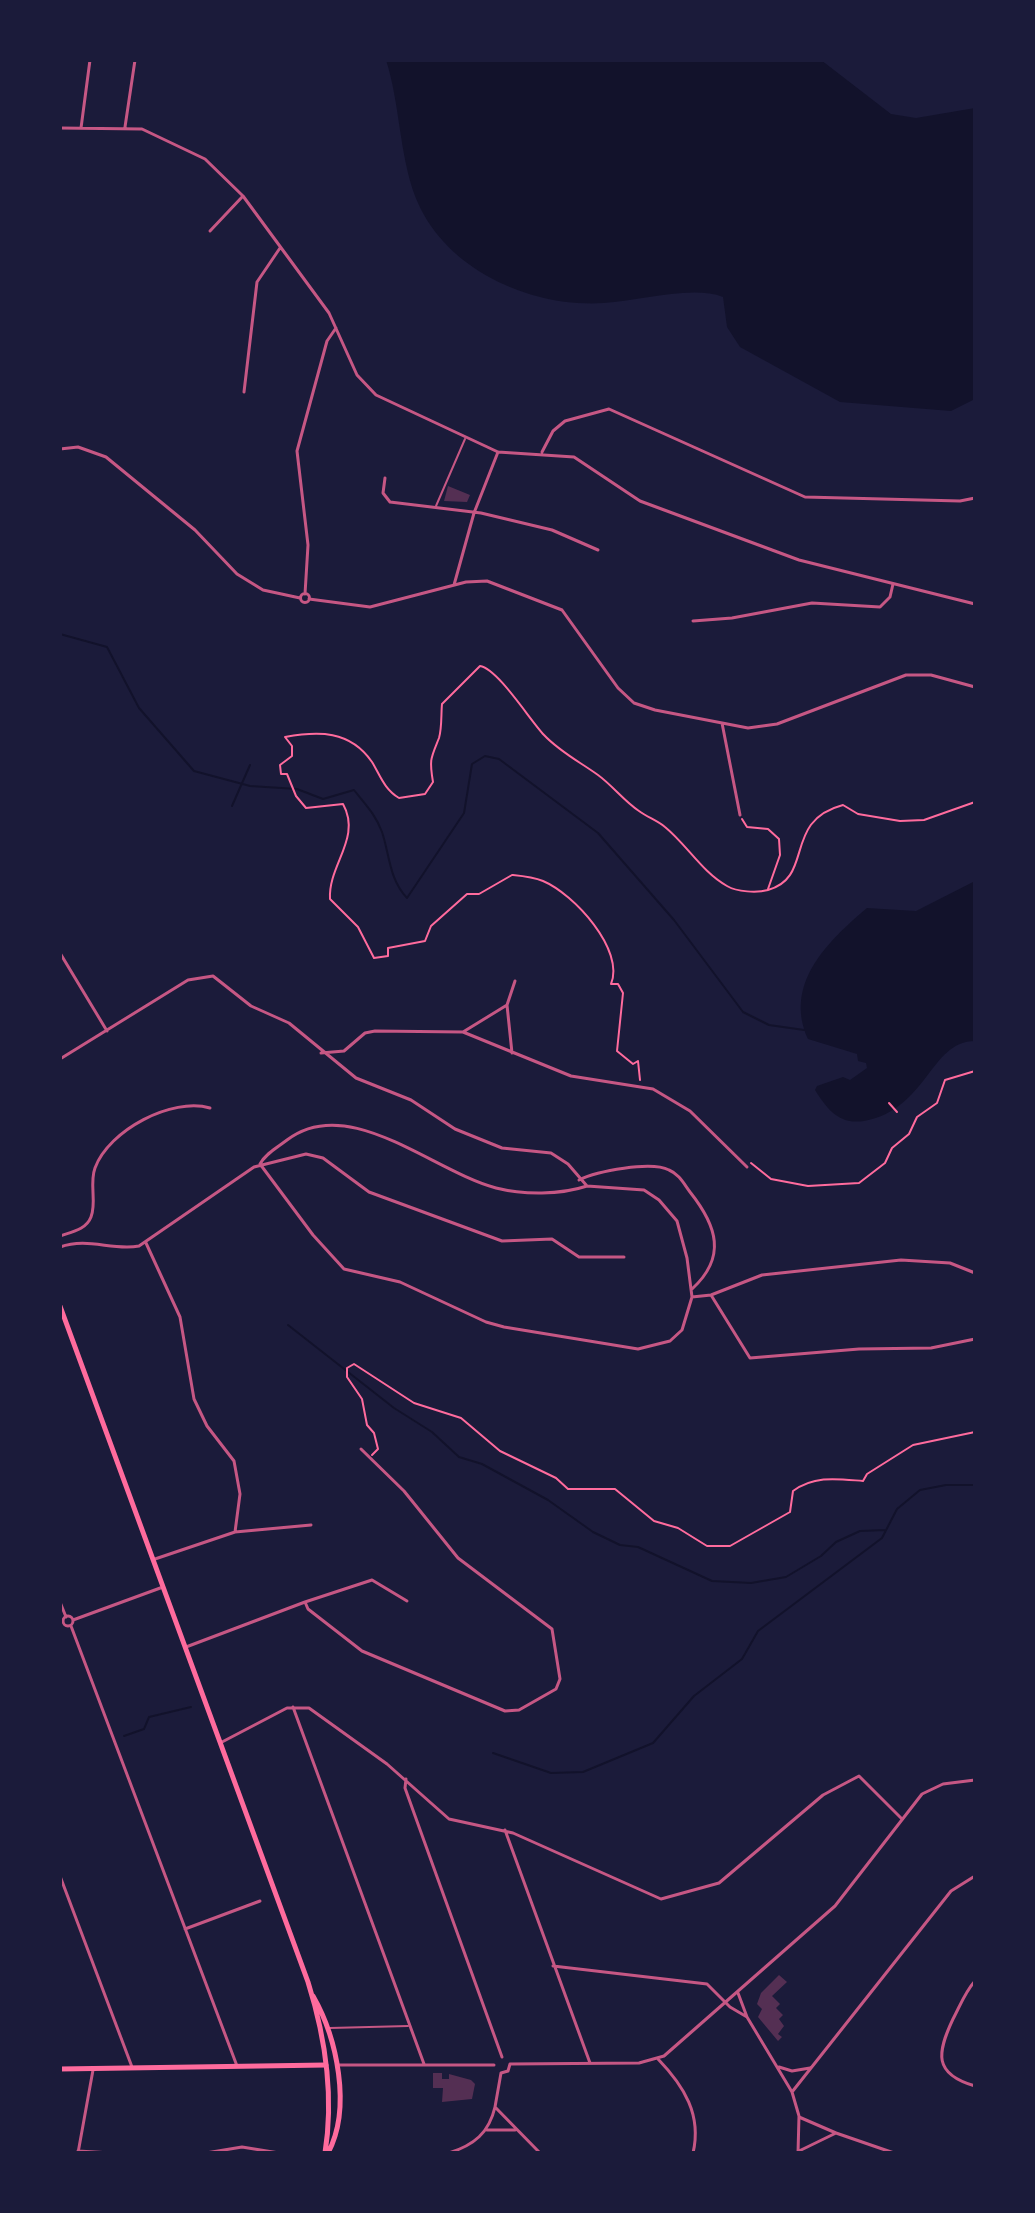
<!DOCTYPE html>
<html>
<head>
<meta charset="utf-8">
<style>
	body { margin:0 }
	#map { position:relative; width:1035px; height:2213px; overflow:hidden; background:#1b1b3a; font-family:Inter,sans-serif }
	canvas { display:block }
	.frame { position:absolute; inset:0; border:62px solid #1b1b3a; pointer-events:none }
</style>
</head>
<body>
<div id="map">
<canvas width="1035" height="2213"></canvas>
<div class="frame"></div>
</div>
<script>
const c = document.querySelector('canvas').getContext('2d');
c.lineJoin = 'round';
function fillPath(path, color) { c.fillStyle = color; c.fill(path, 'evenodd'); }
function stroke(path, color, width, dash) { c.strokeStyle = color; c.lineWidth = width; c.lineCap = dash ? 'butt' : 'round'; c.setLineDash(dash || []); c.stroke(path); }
fillPath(new Path2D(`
	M386,60H821L891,114L916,118L975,108V399L951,411L840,402L740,347L727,327L723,297C692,285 639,301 604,303C530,308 443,269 415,196C399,152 400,104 386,60Z
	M975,881V1041C930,1041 927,1110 864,1121C839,1125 827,1109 815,1090L817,1086L843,1077L850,1080L867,1068L866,1063L858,1061L857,1054L808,1039C783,984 828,941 867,908L916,911Z`), '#12122b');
stroke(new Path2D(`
	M60,634L107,647L139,708L194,771L250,786L297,789L323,799L354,790C365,804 376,815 382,832C390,856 389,879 407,898L464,813L472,764L485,756L499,759L598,833L674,920L743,1012L769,1025L804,1030
	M232,806L250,765
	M288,1325L394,1408L432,1432L459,1457L482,1464L548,1500L593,1532L620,1545L638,1547L712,1581L751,1583L786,1577L821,1556L836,1542L860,1531L886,1530
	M124,1736L144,1729L149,1717L191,1707
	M493,1753L551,1773L583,1772L653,1743L694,1696L742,1659L758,1631L882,1538L897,1509L920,1490L946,1485H975`), '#12122b', 2);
fillPath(new Path2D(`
	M448,486L470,495L467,502L444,501Z
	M779,1975L787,1982L772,1996L780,2004L776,2008L783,2015L779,2019L784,2026L778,2034L782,2037L778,2041L758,2017L762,2009L757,2004L761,1993Z
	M433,2073H442V2079H449V2074L471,2080L475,2084L472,2099L442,2102L443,2088H433Z`), '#542f53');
stroke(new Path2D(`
	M742,819L747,827L768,829L779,839L780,855L768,889
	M640,1080L638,1061L633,1064L617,1051L623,993L618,984H611C625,950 574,894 543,881C533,877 522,876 512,875L479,894H467L431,926L425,941L388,948V956L374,958L358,927L330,899C328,865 362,838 343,804L306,808L296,796L287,774H281L280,765L292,756V746L285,737C318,731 350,730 372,762C380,775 384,789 399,798L425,794L433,782C429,759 431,758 439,738C442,728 441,714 442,704L480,666C498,669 529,719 544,735C560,752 580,762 598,775C613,786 624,801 639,811C647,817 658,821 665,827C687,845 702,872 727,886C737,892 757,893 768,890C815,877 782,821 843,805L858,814L900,821L924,820L975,802
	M889,1103L897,1112
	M751,1163L771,1179L808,1186L859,1183L885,1163L892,1148L909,1134L917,1117L937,1103L945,1080L975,1071
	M372,1455L378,1449L374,1433L367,1425L362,1399L347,1377V1368L354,1364L414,1403L461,1418L500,1451L556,1478L568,1489H615L654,1521L678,1528L707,1546H730L790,1512L793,1491C815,1475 838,1479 863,1481L867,1474L913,1445L975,1432`), '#ff6b9d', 2);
stroke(new Path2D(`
	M436,506L465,439
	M330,2028L408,2026`), '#c65784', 2);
stroke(new Path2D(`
	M125,127L135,60
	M60,128L142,129L205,159L243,196L329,313L357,375L376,395L498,452L574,457L640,501L799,560L975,604
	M81,128L90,60
	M210,231L243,196
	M244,392L257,282L280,248
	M60,449L78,447L106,457L195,530L237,574L263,590L300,598
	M542,452L553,431L565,421L609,409L805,497L960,501L975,498
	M385,478L383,493L390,502L481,513L552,530L598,550
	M454,585L474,513L498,452
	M300.5 598a4.5 4.5 0 1 1 9 0a4.5 4.5 0 1 1-9 0Z
	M305,594L308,545L297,451L327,341L336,328
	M309,599L370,607L466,582L487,581L562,610L618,688L634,703L655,710L748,728L777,724L906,675H931L975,687
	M693,621L732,618L812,603L880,607L890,597L893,584
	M722,723L740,815
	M60,953L107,1031
	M507,1005L512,1053
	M463,1032L507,1005L515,981
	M321,1053L344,1051L365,1033L375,1031L463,1032L571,1076L653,1089L690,1111L747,1167
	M60,1059L188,980L213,976L251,1006L289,1023L356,1078L411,1100L455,1129L502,1148L551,1153L568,1164L587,1186L644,1190L659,1200L677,1221L687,1258L692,1297L682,1330L670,1341L638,1349L504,1327L486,1322L400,1282L344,1269L313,1235L260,1164
	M260,1164C266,1153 278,1147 287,1140C349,1093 432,1171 496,1188C524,1195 560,1195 587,1186
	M579,1180C597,1171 651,1161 669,1170C679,1174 684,1184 690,1192C717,1226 727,1257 692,1289
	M60,1236C71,1232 86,1230 91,1217C97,1202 89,1184 95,1168C109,1130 172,1097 210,1108
	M146,1243L180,1317L194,1399L207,1426L234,1461L240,1494L235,1532L155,1559
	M60,1247C88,1237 112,1251 139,1246L254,1167L306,1154L323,1158L369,1192L502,1241L552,1239L579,1257H624
	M711,1295L750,1358L859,1349L931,1348L975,1339
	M692,1297L711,1295L762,1275L901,1260L950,1263L975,1273
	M235,1532L311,1525
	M60,1602L66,1617
	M305,1602L372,1580L407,1601
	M63 1621a5 5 0 1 1 10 0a5 5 0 1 1-10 0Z
	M73,1620L163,1587
	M71,1626L237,2066
	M186,1647L305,1602L308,1609L362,1651L505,1711L519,1710L556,1689L560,1679L552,1629L458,1558L404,1491L361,1449
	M293,1707L424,2064
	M222,1742L287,1708H309L387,1764L449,1819L513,1833L661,1899L719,1883L823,1795L859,1776L902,1819
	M406,1779L405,1788L502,2057
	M505,1830L590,2063
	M60,1876L132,2067
	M185,1929L260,1901
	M553,1966L707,1984L730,2007L747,2017
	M975,1981C965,1992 960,2006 953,2019C937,2053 933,2074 975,2086
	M738,1993L747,2017L792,2092L799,2116L798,2153
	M658,2059C684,2086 702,2115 693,2153
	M510,2064L639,2063L664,2056L835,1906L922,1794L943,1784L975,1780
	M337,2065H494
	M779,2067L792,2071L810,2068
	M501,2073L495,2107L540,2153
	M501,2073L508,2071L510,2064
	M792,2092L951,1891L975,1876
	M799,2117L836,2133
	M487,2130H515
	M78,2151L111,2153
	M799,2151L836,2133L894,2153
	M78,2153L93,2070
	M206,2153L242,2147L279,2153
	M449,2153C474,2145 489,2133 495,2107`), '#c65784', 3);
stroke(new Path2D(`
	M60,2069L326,2065`), '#ff6b9d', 5);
stroke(new Path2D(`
	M60,1306L308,1982C325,2036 334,2096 325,2153
	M313,1996C337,2038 352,2108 328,2153`), '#ff6b9d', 5);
</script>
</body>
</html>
